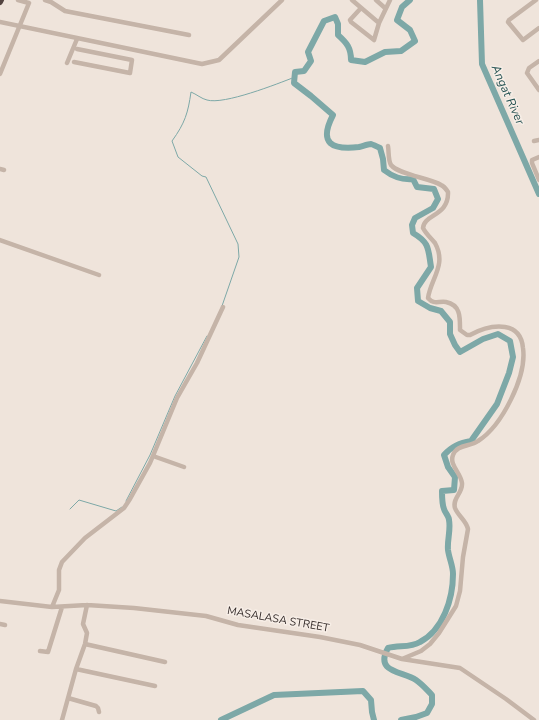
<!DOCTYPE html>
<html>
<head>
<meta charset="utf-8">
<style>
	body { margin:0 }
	canvas { display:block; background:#efe4db }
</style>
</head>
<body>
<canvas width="539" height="720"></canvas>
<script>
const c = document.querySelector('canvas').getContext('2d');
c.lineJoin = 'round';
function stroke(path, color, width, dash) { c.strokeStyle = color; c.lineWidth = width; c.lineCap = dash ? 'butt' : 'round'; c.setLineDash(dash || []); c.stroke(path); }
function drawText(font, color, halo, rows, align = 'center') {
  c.font = font + ' "Nunito Sans",sans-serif'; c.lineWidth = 3; c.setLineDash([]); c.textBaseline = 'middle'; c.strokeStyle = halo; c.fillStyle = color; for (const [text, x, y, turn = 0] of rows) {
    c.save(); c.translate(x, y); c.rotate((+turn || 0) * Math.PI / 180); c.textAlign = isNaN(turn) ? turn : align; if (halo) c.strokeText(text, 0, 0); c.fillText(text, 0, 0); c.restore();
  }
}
stroke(new Path2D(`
	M222,306L239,257L238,244L206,177L202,176L178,157L172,141C185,123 188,113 191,92C196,94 202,99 207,100C224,105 277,84 295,77
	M126,501L150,455L175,396L207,336
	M70,509L79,500L116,511L122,507`), '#7da8a7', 1);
stroke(new Path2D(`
	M480,0L482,64L539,194
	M221,720L274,695L363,691L371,700L372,712L374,720
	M401,720L416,717L427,713L432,704V695C427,690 422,684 416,680C403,671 374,673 388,648C399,645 410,648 420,642C443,630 453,599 453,574C453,566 449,558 448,550C447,540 451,530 449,520C449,516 445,513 444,509C442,504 442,497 442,491L454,490L455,477L448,467L444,455C452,446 460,443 471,441L497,404L509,373L513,357L510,341L498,334L483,339L460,352L455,345L450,334V322L441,311L430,308L418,301L417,288L431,267C428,249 430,243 413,233L412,225L415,218L433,208L438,199L434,189L417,187L413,179C401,180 393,177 384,170L383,159L380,148C378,147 374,145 371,144C368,144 363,146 359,147C332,150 318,144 333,115L311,96L294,83L295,72L304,71L311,61L308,52L324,21L335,17L338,24V35C347,43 351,48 351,60L365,62L385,52L401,51L415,41L410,30L397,20L402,7L410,0`), '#7da8a7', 6);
stroke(new Path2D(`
	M45,0L51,2L65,11L189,35
	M352,0L379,23
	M376,0L385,8
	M536,0L509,20L508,22L523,40L539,28
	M361,8L350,20L351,22L374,40L379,23L390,0
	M0,22L202,64L219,60L282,0
	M539,61L529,68L527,73L539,90
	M74,62L130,73L132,60L77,49
	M67,63L77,39
	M0,74L29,3L18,0
	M534,141L539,140
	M388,146C389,152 388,160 391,165C399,175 430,178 441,185C444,186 446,189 448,192C449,216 424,214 423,228C426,234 431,238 435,243C447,265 431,278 428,298C434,305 438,301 446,302C461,305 460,318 460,330L467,335H470C481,329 492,325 505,327C517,329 522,337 523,348C527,376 502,426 478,441C470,447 457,444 453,455C449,465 461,473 462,483C463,493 452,498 455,508C458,516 466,520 468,529L463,557L460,591L456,606L439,633L430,644L421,651L402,659
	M539,157L532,160V163L539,180
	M0,169L4,170
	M0,240L99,275
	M153,456L184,467
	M0,601L52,607L87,605L134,608L206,616L238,625L320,637L360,645L402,659L460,668L506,699L534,720
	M52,607L59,590V570L62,562L85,538L124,508L130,499L150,463L177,398L197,363L223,307
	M0,624L5,625
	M85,644L165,662
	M40,651L48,652L62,607
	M76,669L155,686
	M68,698L96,706L98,708L99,712
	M62,720L76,669L85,644L87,633L83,624L87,605`), '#c5b4a8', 4.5);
stroke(new Path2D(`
	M0,2L1,0`), '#534440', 6);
drawText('11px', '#332a28', '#f7eee7', [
	["MASALASA STREET",278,620,10]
]);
drawText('italic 12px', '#225050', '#f7eee7', [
	["Angat River",507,95,66]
]);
</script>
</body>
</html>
